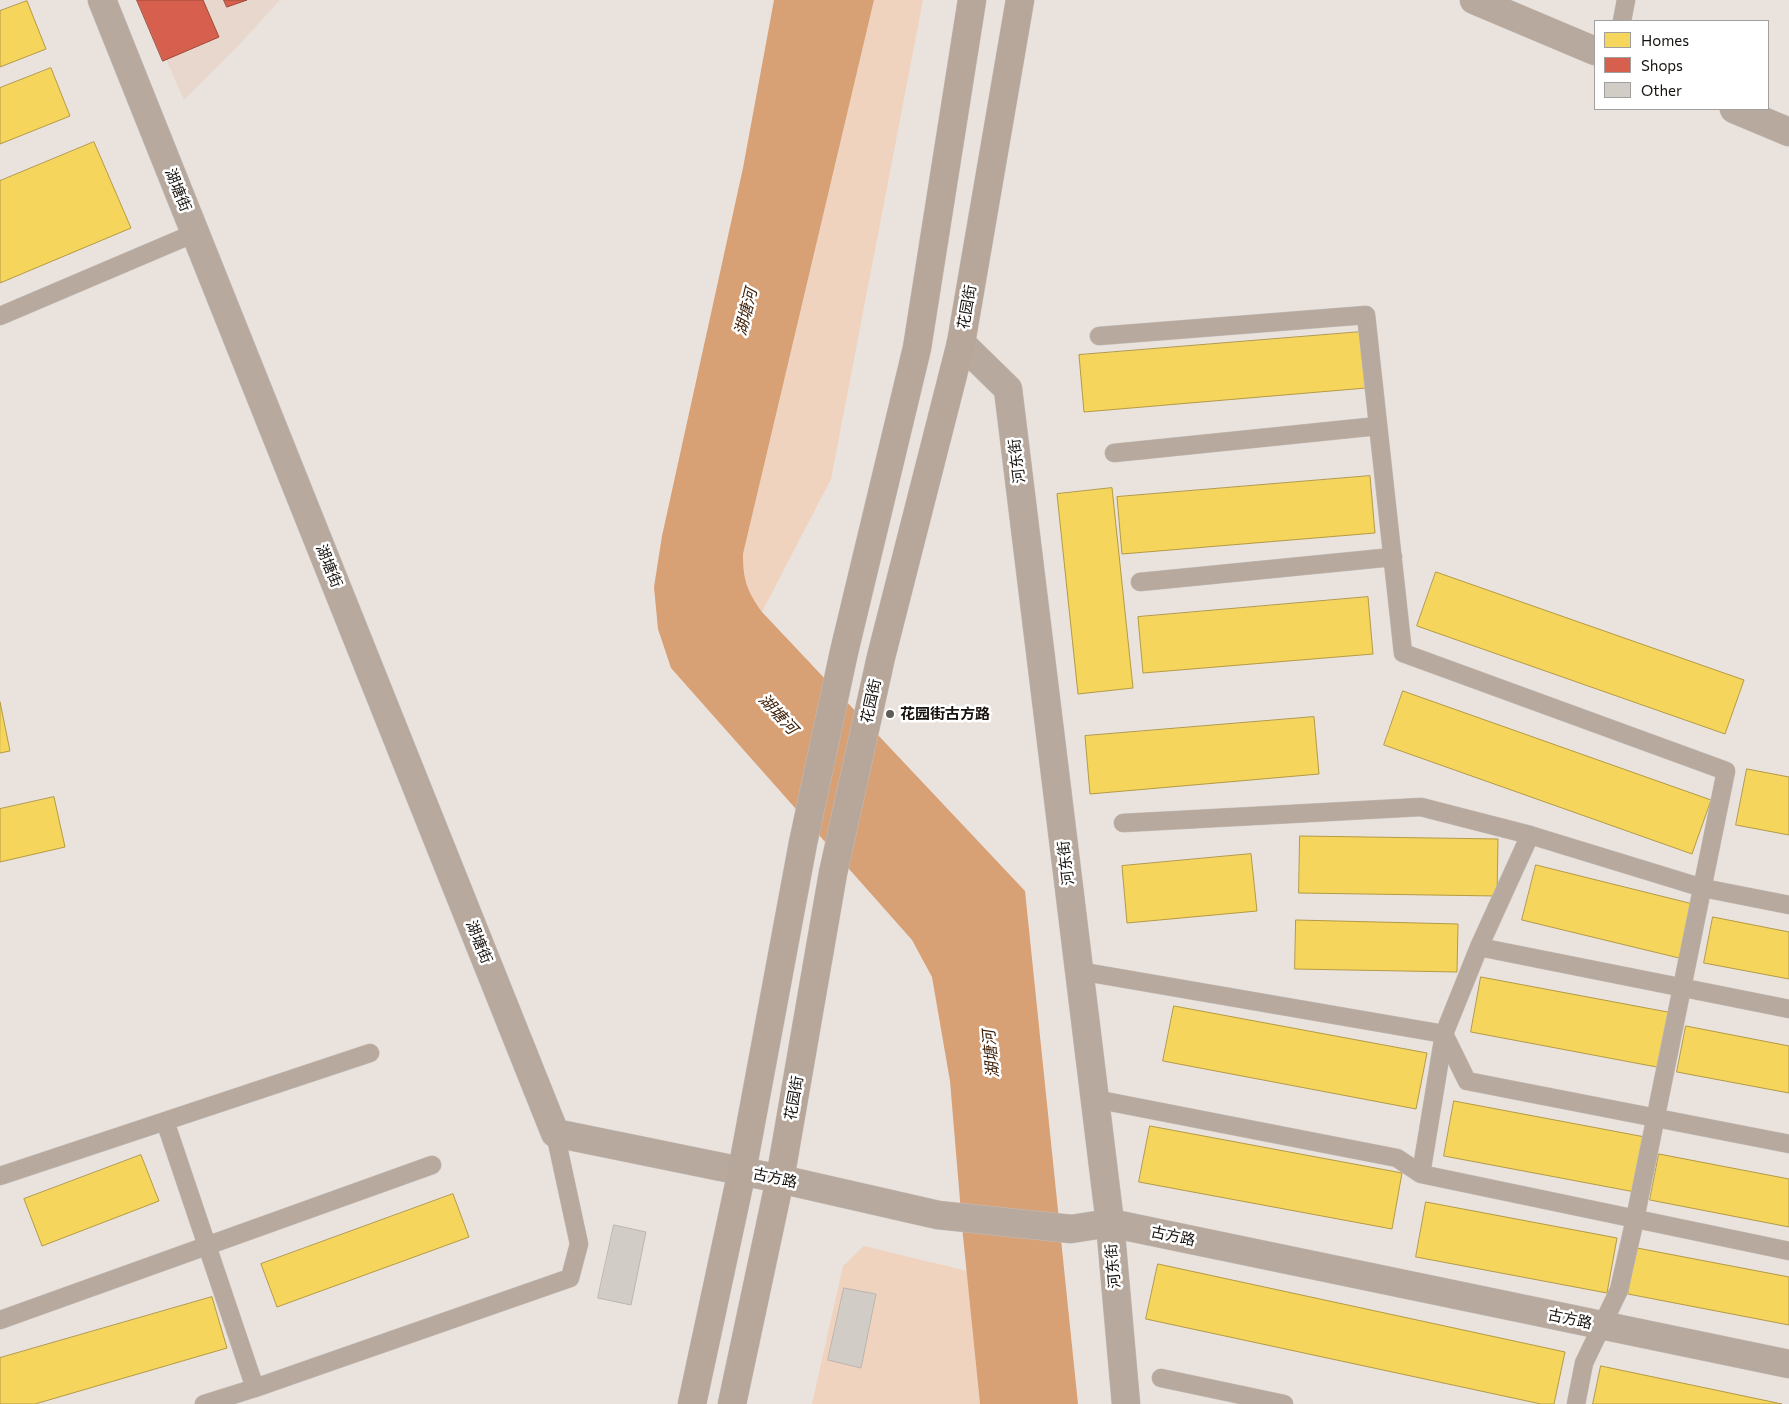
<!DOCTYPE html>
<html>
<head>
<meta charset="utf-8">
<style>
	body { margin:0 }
	#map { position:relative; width:1789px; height:1404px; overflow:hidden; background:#eae2dc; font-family:Commissioner,sans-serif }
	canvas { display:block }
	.legend { position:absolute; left:1594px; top:20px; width:175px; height:90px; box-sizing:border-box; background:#fff; border:1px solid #a2a09f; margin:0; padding:6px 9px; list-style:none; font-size:15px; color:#17120e }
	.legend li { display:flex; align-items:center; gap:10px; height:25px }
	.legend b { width:25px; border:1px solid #a2a09f }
</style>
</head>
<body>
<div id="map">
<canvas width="1789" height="1404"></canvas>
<ul class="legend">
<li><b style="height:14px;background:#f6d55c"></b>Homes</li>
<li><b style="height:14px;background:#d6604d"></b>Shops</li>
<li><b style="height:14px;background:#d2ccc7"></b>Other</li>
</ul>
</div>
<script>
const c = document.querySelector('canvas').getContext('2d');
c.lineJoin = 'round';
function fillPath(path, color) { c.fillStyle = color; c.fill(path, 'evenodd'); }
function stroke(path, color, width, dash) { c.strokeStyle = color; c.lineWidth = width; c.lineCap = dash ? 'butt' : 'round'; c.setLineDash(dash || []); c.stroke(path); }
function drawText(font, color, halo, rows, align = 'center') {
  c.font = font + ' Commissioner,"Noto Sans SC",sans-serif'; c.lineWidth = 5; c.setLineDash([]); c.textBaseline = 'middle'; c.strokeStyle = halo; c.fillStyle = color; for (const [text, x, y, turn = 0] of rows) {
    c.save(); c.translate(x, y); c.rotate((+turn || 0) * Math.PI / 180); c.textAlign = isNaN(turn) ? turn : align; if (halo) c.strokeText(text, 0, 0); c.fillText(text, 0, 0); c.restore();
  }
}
fillPath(new Path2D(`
	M140,0H280L237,47L184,100Z`), '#e7d7cc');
fillPath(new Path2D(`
	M874,0H923L831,479L762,612C747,591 743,580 743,554Z
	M864,1246L967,1271L980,1404H812L843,1266Z`), '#f0d3bf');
fillPath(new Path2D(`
	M774,0H874L743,554C743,580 747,591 762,612L1025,891L1078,1404H980L963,1236L950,1081L932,977L912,940L671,668L658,629L654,587L662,536L743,168Z`), '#d8a075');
const homes = new Path2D(`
	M27,1L46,49L0,67V11Z
	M51,68L70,116L0,144V88Z
	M94,142L131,228L0,283V181Z
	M1361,332L1366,388L1084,412L1079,355Z
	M1370,476L1375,533L1122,554L1117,497Z
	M1112,488L1133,688L1078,694L1057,494Z
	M1436,572L1744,680L1725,734L1417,626Z
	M1368,597L1373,654L1143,673L1138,617Z
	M1403,691L1711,800L1692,854L1384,745Z
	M0,702L10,751L0,753Z
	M1314,717L1319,774L1090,794L1085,736Z
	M1747,769L1789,777V835L1736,825Z
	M54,797L65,847L0,862V809Z
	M1300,836L1498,839L1497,896L1299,893Z
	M1251,854L1257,911L1127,923L1122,866Z
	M1536,865L1693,904L1679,958L1522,920Z
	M1713,917L1789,932V979L1704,963Z
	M1296,920L1458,924L1457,972L1295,969Z
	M1481,977L1673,1013L1662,1068L1471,1032Z
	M1174,1006L1427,1053L1416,1109L1163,1061Z
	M1686,1026L1789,1046V1093L1677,1072Z
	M1454,1101L1645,1137L1635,1192L1444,1156Z
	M1150,1126L1402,1173L1392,1229L1139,1182Z
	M1659,1154L1789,1179V1227L1650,1200Z
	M141,1155L159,1201L42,1246L24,1199Z
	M453,1194L469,1237L277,1307L261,1264Z
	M1426,1202L1617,1238L1607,1293L1416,1257Z
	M1637,1248L1789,1277V1325L1628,1294Z
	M1158,1264L1565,1352L1554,1404H1541L1146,1319Z
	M212,1297L227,1348L35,1404H0V1358Z
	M1601,1366L1782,1404H1593Z`);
fillPath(homes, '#f6d55c');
stroke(homes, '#b39a45', 1);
const shops = new Path2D(`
	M137,0H203L219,37L163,61Z
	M224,0H247L227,7Z`);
fillPath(shops, '#d6604d');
stroke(shops, '#9d493a', 1);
const building = new Path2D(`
	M614,1225L646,1232L631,1305L598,1298Z
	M844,1288L876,1294L861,1368L828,1360Z`);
fillPath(building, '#d2ccc7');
stroke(building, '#bbb5b1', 1);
const service = new Path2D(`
	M1622,21L1626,0
	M0,316L195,233
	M1099,336L1366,315L1403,653L1726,771L1635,1219L1619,1290L1584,1363L1576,1404
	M1114,453L1378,426
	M1140,582L1393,557
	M1123,823L1421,807L1530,835L1703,888L1789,905
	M1479,947L1789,1009
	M1079,971L1444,1034L1467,1081L1789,1144
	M1095,1099L1397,1158L1421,1174L1789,1251
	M165,1121L255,1388
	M1421,1174L1444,1034L1479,947L1530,835
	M0,1176L370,1053
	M0,1320L432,1165
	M1161,1378L1284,1404
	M204,1404L255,1388L570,1278L579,1244L555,1133`);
const minor = new Path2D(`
	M1474,0L1595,51
	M1734,109L1789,132
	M961,343L1008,389L1110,1223L1126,1404`);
const tertiary = new Path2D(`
	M102,0L555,1133L780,1179L938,1215L1071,1229L1110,1223L1789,1364`);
const secondary = new Path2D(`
	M692,1404L742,1171L803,843L844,652L917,348L972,0
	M732,1404L780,1179L833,873L881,657L961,343L1020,0`);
stroke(service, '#c3bdb8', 19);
stroke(minor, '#c3bdb8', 29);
stroke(tertiary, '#c3bdb8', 29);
stroke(secondary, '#c3bdb8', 29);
stroke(service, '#b8a99e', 18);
stroke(minor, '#b8a99e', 28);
stroke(tertiary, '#b8a99e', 28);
stroke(secondary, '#b7a69a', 28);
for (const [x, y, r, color] of [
	[890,714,5,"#615b56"]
]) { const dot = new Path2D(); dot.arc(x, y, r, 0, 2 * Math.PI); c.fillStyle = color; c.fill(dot); stroke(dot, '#fff', 2); }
drawText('15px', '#17120e', '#fff', [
	["湖塘街",178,190,68],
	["花园街",967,307,-80],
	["河东街",1017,461,-97],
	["湖塘街",329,566,68],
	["花园街",871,701,-78],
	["河东街",1066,863,-97],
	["湖塘街",479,942,68],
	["花园街",794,1098,-80],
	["古方路",775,1178,12],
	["古方路",1173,1236,12],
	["河东街",1113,1266,-95],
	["古方路",1570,1319,12]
]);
drawText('bold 15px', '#17120e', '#fff', [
	["花园街古方路",900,714]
], 'left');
drawText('italic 16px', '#412209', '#fff', [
	["湖塘河",746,312,-76],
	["湖塘河",778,714,47],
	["湖塘河",991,1054,-95]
]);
</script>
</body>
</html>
